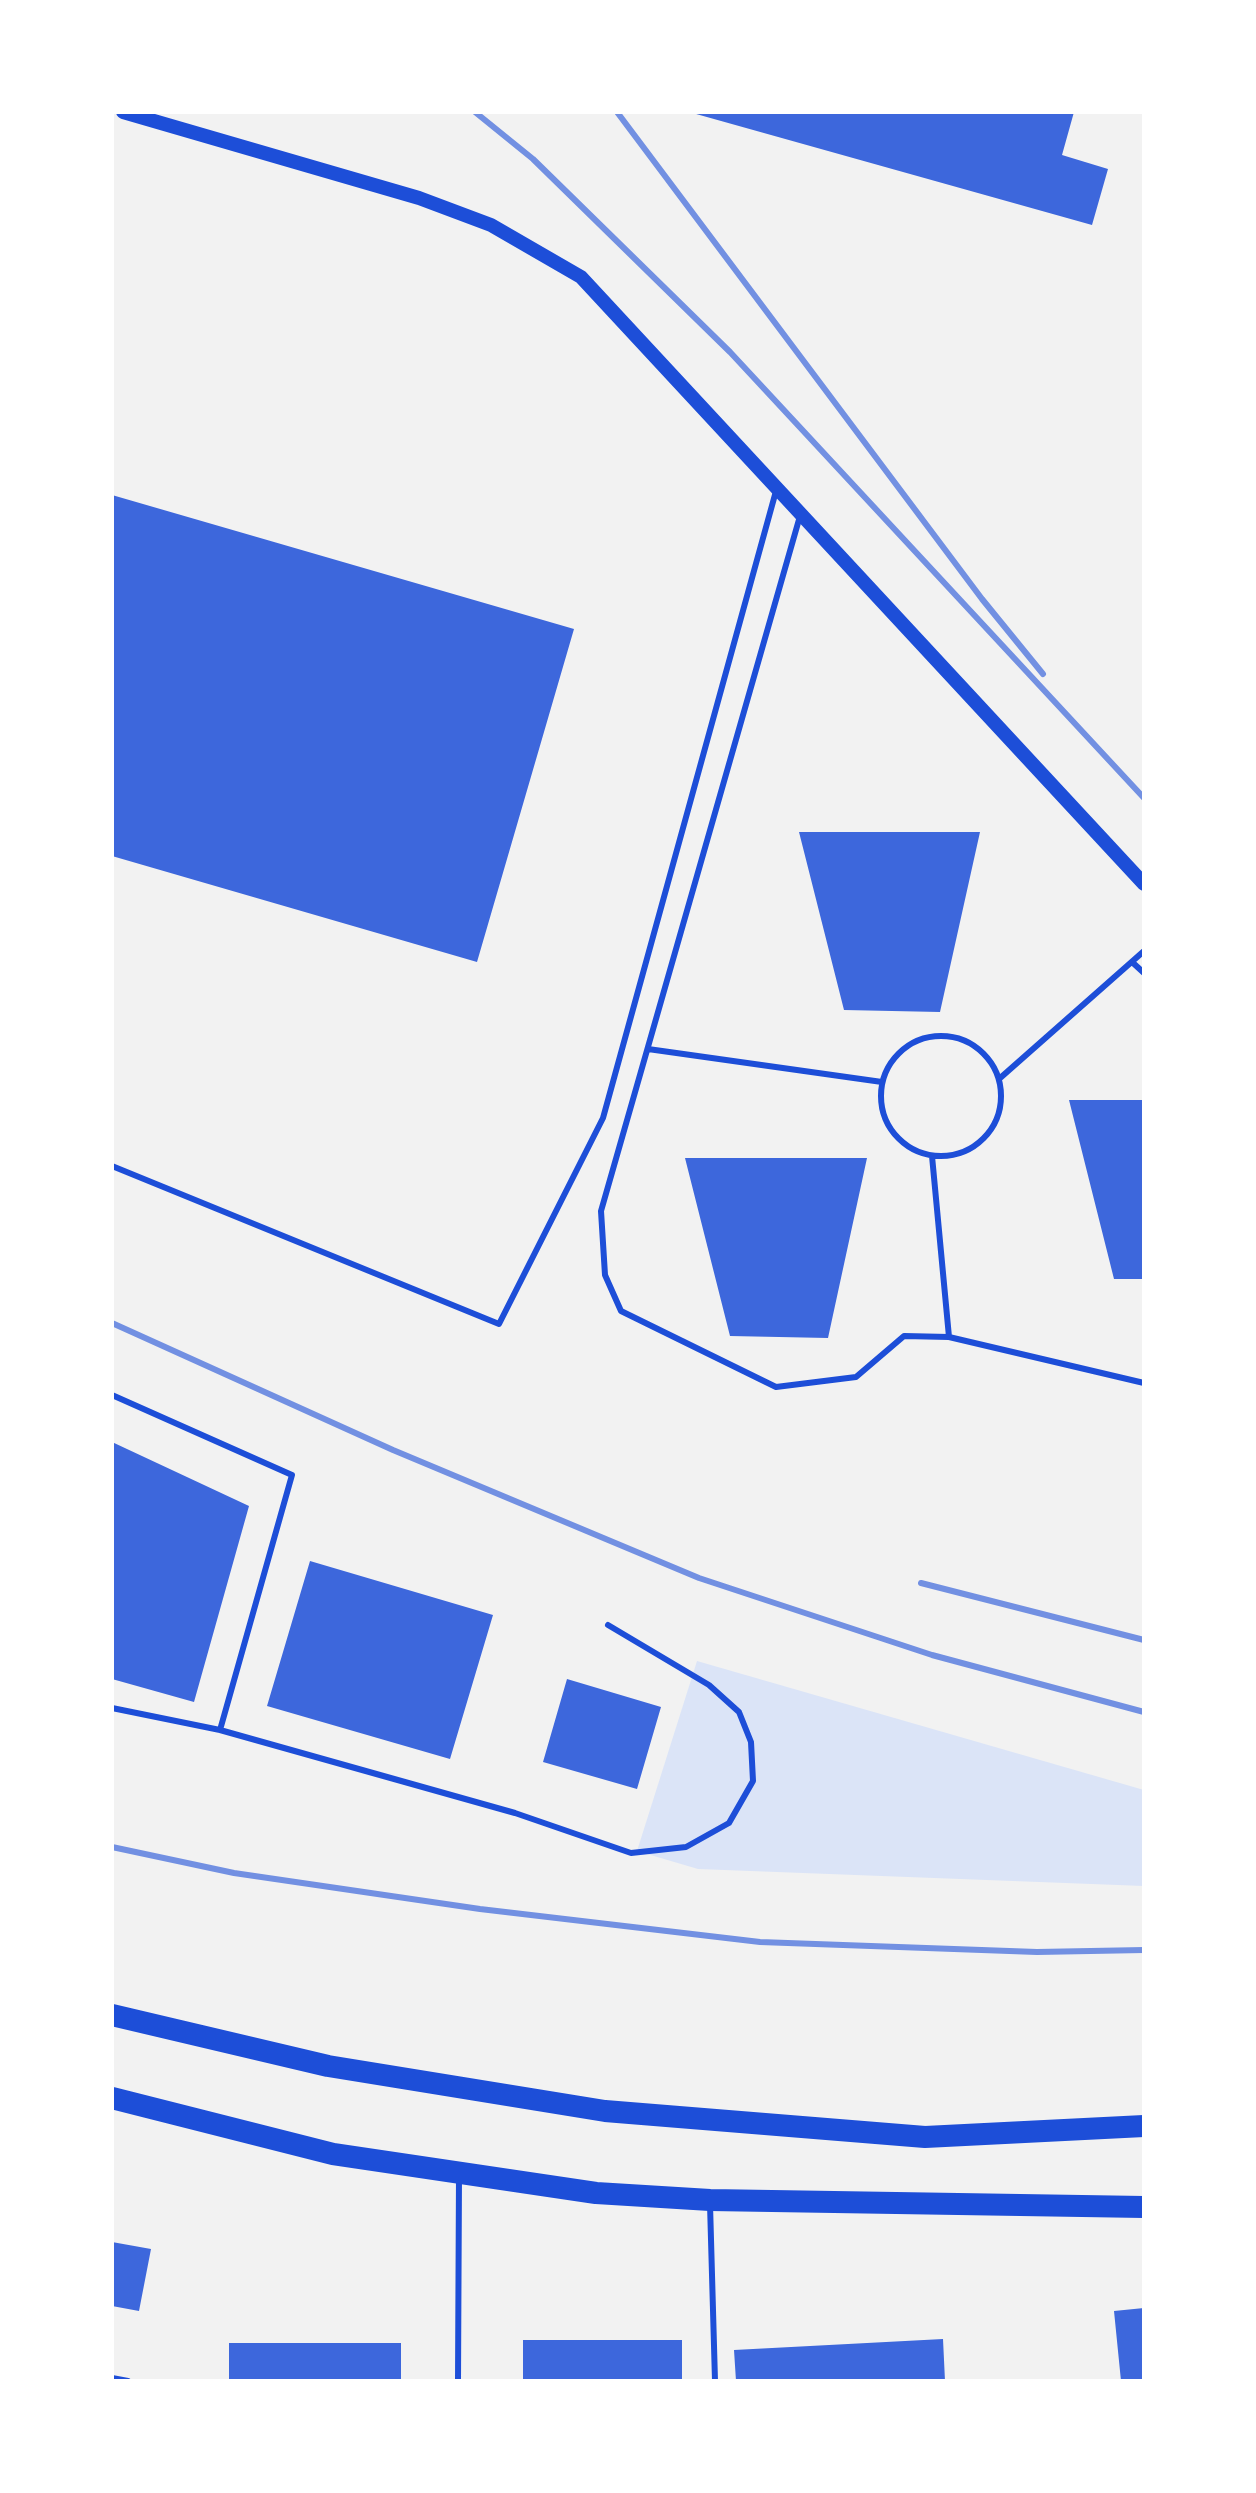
<!DOCTYPE html>
<html>
<head>
<meta charset="utf-8">
<style>
	body { margin:0 }
	#map { position:relative; width:1256px; height:2493px; overflow:hidden; background:#f2f2f2; font-family:Overpass,sans-serif }
	canvas { display:block }
	.frame { position:absolute; inset:0; border:114px solid #fff; pointer-events:none }
</style>
</head>
<body>
<div id="map">
<canvas width="1256" height="2493"></canvas>
<div class="frame"></div>
</div>
<script>
const c = document.querySelector('canvas').getContext('2d');
c.lineJoin = 'round';
function fillPath(path, color) { c.fillStyle = color; c.fill(path, 'evenodd'); }
function stroke(path, color, width, dash) { c.strokeStyle = color; c.lineWidth = width; c.lineCap = dash ? 'butt' : 'round'; c.setLineDash(dash || []); c.stroke(path); }
fillPath(new Path2D(`
	M697,1661L1144,1790V1886L698,1869L637,1851Z`), '#dbe4f7');
fillPath(new Path2D(`
	M689,112H1074L1062,155L1108,169L1092,225Z
	M112,495L574,629L477,962L112,856Z
	M799,832H980L940,1012L844,1010Z
	M1069,1100H1144V1279H1114Z
	M685,1158H867L828,1338L730,1336Z
	M112,1442L249,1506L194,1702L112,1679Z
	M310,1561L493,1615L450,1759L267,1706Z
	M567,1679L661,1707L637,1789L543,1762Z
	M112,2242L151,2249L139,2311L112,2306Z
	M1144,2308V2381H1121L1114,2311Z
	M943,2339L945,2381H736L734,2350Z
	M523,2340H682V2381H523Z
	M229,2343H401V2381H229Z`), '#3d67dc');
stroke(new Path2D(`
	M800,516L601,1211L605,1275L621,1311L776,1387L856,1377L904,1336L949,1337L1144,1383
	M1132,962L1144,973
	M881 1096a60 60 0 1 1 120 0a60 60 0 1 1-120 0Z
	M648,1049L882,1082
	M999,1079L1144,951
	M932,1156L949,1337
	M112,1166L499,1324L603,1118L776,491
	M112,1395L292,1475L220,1730
	M112,1708L220,1730L515,1813L631,1853L686,1847L729,1823L753,1781L751,1742L739,1712L709,1685L608,1625
	M710,2204L715,2381
	M112,2378L128,2381
	M458,2381L459,2176`), '#1d4ed8', 6);
stroke(new Path2D(`
	M123,112L419,198L491,225L581,277L1144,884`), '#1d4ed8', 14);
stroke(new Path2D(`
	M112,2015L328,2066L605,2111L925,2137L1144,2126
	M112,2098L333,2154L596,2193L710,2200L1144,2207`), '#1d4ed8', 22);
stroke(new Path2D(`
	M475,112L533,159L730,352L1144,798
	M617,112L982,599L1043,674
	M112,1323L393,1450L699,1578L932,1655L1144,1712
	M921,1583L1144,1640
	M112,1847L234,1873L480,1909L760,1942L1037,1952L1144,1950`), '#7290e2', 6);
</script>
</body>
</html>
